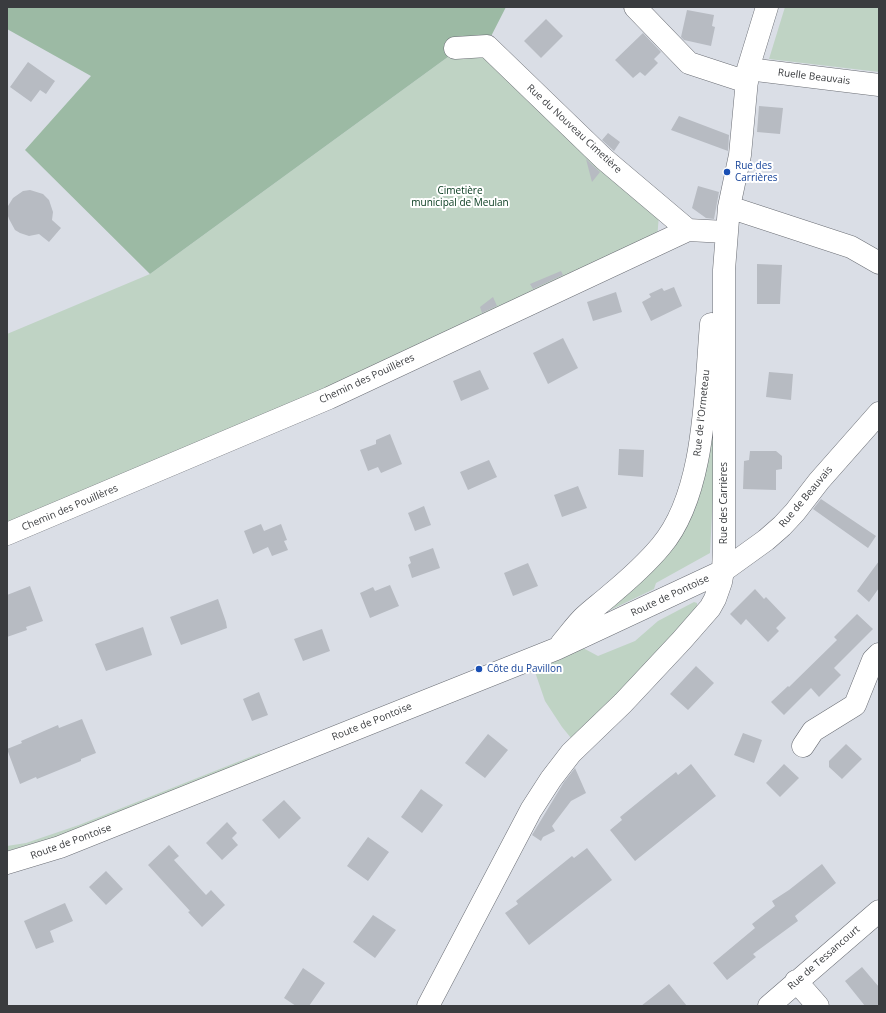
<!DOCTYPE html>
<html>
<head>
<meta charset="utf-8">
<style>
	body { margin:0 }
	#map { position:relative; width:886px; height:1013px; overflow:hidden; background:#dadee6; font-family:"Open Sans",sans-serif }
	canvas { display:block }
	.frame { position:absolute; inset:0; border:8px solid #3a3c3f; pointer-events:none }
</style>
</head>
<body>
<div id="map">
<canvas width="886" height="1013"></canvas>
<div class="frame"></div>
</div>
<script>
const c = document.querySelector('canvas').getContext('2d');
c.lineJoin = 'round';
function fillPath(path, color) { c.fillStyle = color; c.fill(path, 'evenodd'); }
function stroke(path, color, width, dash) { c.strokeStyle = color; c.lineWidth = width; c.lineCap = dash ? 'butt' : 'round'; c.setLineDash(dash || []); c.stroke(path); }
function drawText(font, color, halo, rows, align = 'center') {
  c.font = font + ' "Open Sans",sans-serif'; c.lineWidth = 4; c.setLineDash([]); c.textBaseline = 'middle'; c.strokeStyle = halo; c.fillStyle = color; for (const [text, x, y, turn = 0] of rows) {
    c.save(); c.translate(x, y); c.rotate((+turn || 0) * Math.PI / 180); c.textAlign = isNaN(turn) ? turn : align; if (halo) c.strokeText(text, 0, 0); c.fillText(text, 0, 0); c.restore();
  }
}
fillPath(new Path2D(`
	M785,7H879V72L769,59Z
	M483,52L659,215L657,239L157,464L7,529V334L150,274L452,54Z
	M722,318L710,553L656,583L654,589L602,614L681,532Z
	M694,602L697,603V608L621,691L571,738L562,727L545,701L534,669L583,648L598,656L635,641L658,621Z
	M260,753L262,758L81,830L7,851V846L26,843L79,825Z`), '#bfd3c4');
fillPath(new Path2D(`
	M7,7H506L483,52L452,54L150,274L25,150L91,76L7,29Z`), '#9cbaa4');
fillPath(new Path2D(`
	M687,10L714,15L712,26L715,27L711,46L684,40L681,37Z
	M546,19L563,36L541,58L524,41Z
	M643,33L661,52L654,59L658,63L645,76L640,72L633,78L615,60Z
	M28,62L55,81L46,94L40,90L31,102L10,87Z
	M759,106L783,108L780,134L757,132Z
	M679,116L729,135L728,151L671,130Z
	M608,133L620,142L614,151L602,140Z
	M586,159L600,172L592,182Z
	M698,186L719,192L714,219L706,218L692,208Z
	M30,190L43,194L49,200L53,212L52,220L61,228L49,242L39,234L29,236L20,233L15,230L9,219L7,213L8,206L13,198L23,191Z
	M757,264L782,265L780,304H757Z
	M561,271L563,275L533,289L530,284Z
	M674,287L682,306L651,321L642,302L651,297L649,294L662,288L664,291Z
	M616,292L622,312L593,321L587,302Z
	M493,297L497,306L482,313L480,307Z
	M563,338L578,368L548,384L533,353Z
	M480,370L489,389L461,401L453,381Z
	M769,372L793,374L791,400L766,397Z
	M390,434L402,464L381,473L378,467L368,471L360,450L376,444V440Z
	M619,449L644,450L643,477L618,475Z
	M750,451H776L782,456V469L776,470V490L743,489L744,461L749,460Z
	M489,460L497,477L468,490L460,472Z
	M578,486L587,508L562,517L554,495Z
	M821,499L876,536L868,548L813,509Z
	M424,506L431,525L415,531L408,513Z
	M261,524L264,531L281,524L287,540L284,541L288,550L272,556L268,547L253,554L244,531Z
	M433,548L440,568L412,578L408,565L411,563L409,557Z
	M879,561V588L869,602L857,591Z
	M528,563L538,586L513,596L504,573Z
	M390,585L399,606L370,618L360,593L373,587L375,591Z
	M30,586L43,621L26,627L27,630L7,637V595Z
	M755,589L764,599L766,597L786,618L776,628L779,631L768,642L746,619L741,625L730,614Z
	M218,599L226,622L227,628L181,645L170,617Z
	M857,614L873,629L834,668L841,675L819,697L811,688L784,715L771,702L788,686L789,687L837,640L834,637Z
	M143,627L152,655L106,671L95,644Z
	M322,629L330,651L303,661L294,639Z
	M696,666L714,683L688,710L670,694Z
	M259,692L268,715L252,721L243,699Z
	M82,719L96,753L81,759V761L37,779L36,777L20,784L7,749L22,743L21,741L58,725L59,728Z
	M743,733L762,740L754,763L734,755Z
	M488,734L508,750L485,778L465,763Z
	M846,744L862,759L842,779L829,767V761Z
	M691,764L716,796L635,861L610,830L622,820L620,817L657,787L676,772L678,775Z
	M784,764L799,778L780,797L766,783Z
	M575,768L586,793L571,801L552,826L555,831L543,837L541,841L532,835L564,782Z
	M421,789L443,805L422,833L401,817Z
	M284,800L301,818L279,839L262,820Z
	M227,822L237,833L232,838L238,845L222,860L206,843Z
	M368,837L389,852L368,881L347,866Z
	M169,845L179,856L174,860L206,895L211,890L225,905L202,927L188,912L190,911L148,865Z
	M587,848L612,880L529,945L505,913L518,904L516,901L572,856L574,858Z
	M822,864L836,883L795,916L798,921L753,954L756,957L727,980L713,963L755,928L752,924L775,906L772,901L789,890Z
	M106,871L123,889L106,905L89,887Z
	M65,903L73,921L50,931L54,942L36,949L24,921Z
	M373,915L396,930L375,958L353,942Z
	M862,967L879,987V1006H865L845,981Z
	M303,968L325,983L309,1006H296L284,998Z
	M669,984L687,1006H641Z`), '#b7bbc2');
const minor = new Path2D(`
	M635,7L689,63L747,82
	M455,48L487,46L604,159L688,230
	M748,69L879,85
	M729,207L851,247L879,263
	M7,534L329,398L688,230L726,232
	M561,644C568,636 575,626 583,618C591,610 601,603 610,595C628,580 646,564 661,546C706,493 705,391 711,324
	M803,746L813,731L855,705L873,660L879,654
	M7,863L60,847L556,649L723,571L766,540L782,526L795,512L819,481L879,413
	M796,981L818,1006
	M428,1006L531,810L551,779L571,753L623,703L682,640L710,608L715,599L721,582L723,571L724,549V270L729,207L740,155L748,69L767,7
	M769,1006L879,911`);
stroke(minor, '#6b6e75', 23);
stroke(minor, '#fff', 22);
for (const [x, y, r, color] of [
	[727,172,4,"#1a4fb4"],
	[479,669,4,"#1a4fb4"]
]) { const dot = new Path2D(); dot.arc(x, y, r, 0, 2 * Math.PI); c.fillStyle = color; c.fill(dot); stroke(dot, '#fff', 1.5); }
drawText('10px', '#3a3c3f', '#fff', [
	["Ruelle Beauvais",814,77,7],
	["Rue du Nouveau Cimetière",574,129,43],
	["Chemin des Pouillères",367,379,-25],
	["Rue de l'Ormeteau",702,413,-84],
	["Rue de Beauvais",806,497,-50],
	["Rue des Carrières",724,503,-90],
	["Chemin des Pouillères",70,508,-23],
	["Route de Pontoise",670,596,-25],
	["Route de Pontoise",372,722,-22],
	["Route de Pontoise",71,842,-20],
	["Rue de Tessancourt",824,958,-41]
]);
drawText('10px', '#164399', '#fff', [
	["Rue des",735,166],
	["Carrières",735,178],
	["Côte du Pavillon",487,669]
], 'left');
drawText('10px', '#013619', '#fff', [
	["Cimetière",460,191],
	["municipal de Meulan",460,203]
]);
</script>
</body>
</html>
